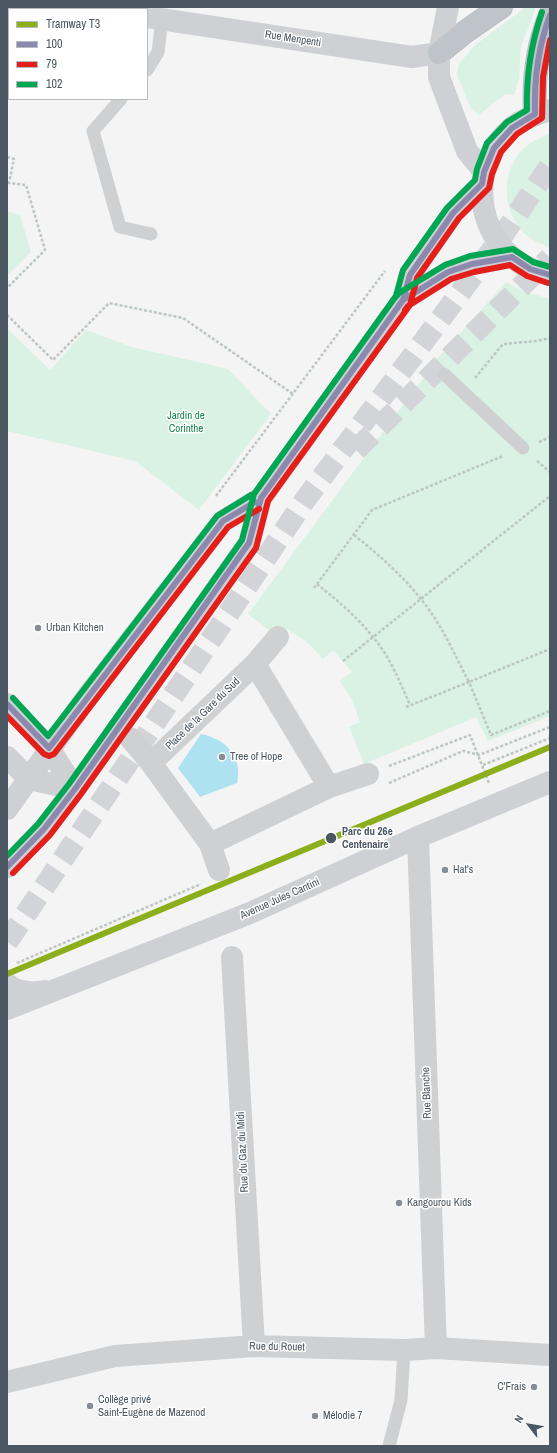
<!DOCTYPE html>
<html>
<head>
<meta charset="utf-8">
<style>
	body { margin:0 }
	#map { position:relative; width:557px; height:1453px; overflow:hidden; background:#f4f4f4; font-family:"Archivo Narrow",sans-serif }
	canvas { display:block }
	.frame { position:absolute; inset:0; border:8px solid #4a5661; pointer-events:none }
	.legend { position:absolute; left:8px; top:8px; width:140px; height:92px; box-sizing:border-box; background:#fff; border:1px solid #b7bbc0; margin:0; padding:5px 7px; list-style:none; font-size:12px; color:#4a5661 }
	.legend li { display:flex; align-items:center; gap:8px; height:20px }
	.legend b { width:20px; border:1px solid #b7bbc0 }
	.north { position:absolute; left:509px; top:1405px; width:40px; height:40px; -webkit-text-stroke:3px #fff; paint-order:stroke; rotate:301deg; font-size:11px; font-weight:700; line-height:16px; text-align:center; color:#4a5661 }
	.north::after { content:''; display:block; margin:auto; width:14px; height:18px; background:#4a5661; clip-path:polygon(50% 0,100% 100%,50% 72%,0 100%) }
</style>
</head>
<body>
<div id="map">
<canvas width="557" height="1453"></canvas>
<div class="frame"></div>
<ul class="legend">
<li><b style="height:5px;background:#8bae1a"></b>Tramway T3</li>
<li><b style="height:5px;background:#8c89af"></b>100</li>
<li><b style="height:5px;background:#e41f1a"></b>79</li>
<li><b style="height:5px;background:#00a651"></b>102</li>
</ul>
<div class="north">N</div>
</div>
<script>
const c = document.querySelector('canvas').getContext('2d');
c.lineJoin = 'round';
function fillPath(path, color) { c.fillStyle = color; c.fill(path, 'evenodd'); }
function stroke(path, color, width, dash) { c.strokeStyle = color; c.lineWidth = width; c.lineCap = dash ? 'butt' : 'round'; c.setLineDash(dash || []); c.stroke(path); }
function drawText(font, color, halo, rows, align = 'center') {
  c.font = font + ' "Archivo Narrow",sans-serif'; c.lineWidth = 3; c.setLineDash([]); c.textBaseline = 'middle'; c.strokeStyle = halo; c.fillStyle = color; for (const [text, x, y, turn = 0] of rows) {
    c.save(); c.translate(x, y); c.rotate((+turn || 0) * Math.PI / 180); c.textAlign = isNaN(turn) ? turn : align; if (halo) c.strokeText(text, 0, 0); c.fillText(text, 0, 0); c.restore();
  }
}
fillPath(new Path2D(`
	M526,7H536L521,47L519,79L514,95L505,94L479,115L471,109L457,75L459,64L474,46Z
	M550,133V248C545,245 538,243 533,240C505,222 499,183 517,156C525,144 538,139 550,133Z
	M7,211L20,215L31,252L7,276Z
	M506,282L523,291L550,299V716L488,741L476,717L364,764L349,727L360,722L352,700L340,681L352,672L333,650L323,659L308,643L287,629L280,638L248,614L438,358Z
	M7,328L50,370L86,330L132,347L228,369L271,414L199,510L135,461L7,431Z`), '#d9f2e3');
fillPath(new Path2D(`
	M201,734C226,739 243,757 237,783L200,797L178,768Z`), '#aee2f0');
stroke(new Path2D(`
	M356,450L550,258
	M7,942L305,500L498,242L550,166`), '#d2d4d7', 22, [22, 11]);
const highway = new Path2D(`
	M439,53L465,32L501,7
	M535,114C533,80 537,47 550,15`);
stroke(highway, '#b9bec3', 24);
stroke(new Path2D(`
	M7,157L14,159L9,183L26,185L45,250L7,288
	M7,315L53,360L109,303L183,318L293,394
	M475,378L503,344L537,341L550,338
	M539,442L550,437
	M537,461L550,472
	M216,496L385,271
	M354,535C383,558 411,583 432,614C446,635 457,659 469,682L550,649
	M317,584C337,600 357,617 373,637C390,657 400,682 410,705
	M314,588L372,510L503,456
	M343,661L550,496
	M406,707L469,682L491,735L550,711
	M483,765L550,738
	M389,766L470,735L489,783
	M389,783L463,751L479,755L550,727
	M17,963L201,884`), '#bcc7c4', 2.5, [3, 2]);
stroke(new Path2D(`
	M147,70L158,52L162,19
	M121,99L93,131L120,227L151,234
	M444,374L523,448
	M389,1446L401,1400L404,1350`), '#ced0d2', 13);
stroke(new Path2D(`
	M255,664L329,787
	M130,738L151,763L210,844L219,870
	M151,763L255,664L278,637
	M418,837L436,1348
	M210,844L329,787L368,774
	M232,957L254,1346
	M7,1382L115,1356L254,1346L404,1350L436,1348L550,1355`), '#ced0d2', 22);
stroke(new Path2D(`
	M83,7L96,9
	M448,7L439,53V77L467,151L484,172
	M147,17L412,57L439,53
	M550,110C537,114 522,119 511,128C472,162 473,224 512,257C523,267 536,271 550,275
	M403,300L448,272L472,264L512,257
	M7,704L49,748L75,789
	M7,757L29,779L75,789
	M7,809L90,693L223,521L261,498
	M7,867L44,829L75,789L249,543L261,498L403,300L410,275L453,213L482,184
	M7,984C17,993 33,993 45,991
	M7,1009L250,913L418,837L550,782`), '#ced0d4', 22);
stroke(highway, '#bec4c9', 22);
stroke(new Path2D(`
	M399,305L403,300L448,272L472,264L512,257L530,269L550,275
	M7,704L49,748L223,521L255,502
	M7,867L44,829L75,789L249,543L261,498L403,300L410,275L453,213L482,184L484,172L494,148L512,128L535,114C534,80 538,47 550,15`), '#8c89af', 6);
stroke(new Path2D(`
	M405,310L408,306L451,279L474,272L510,265L527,276L548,283
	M7,716L44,754L49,756L54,754L228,527L259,509
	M13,873L50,835L81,794L256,548L268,501L410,305L417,278L459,218L489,188L492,174L501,152L517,134L542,118L543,77L550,40`), '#e41f1a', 6);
stroke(new Path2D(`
	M393,300L399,293L445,265L470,256L513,249L533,262L550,267
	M13,698L48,736L217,516L251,495
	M7,856L38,824L69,784L242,540L254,494L396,296L403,270L447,208L475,180L477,169L487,143L507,122L527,110C526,76 531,44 542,12`), '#00a651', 6);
stroke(new Path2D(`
	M7,974L550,747`), '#8bae1a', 6);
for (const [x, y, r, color] of [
	[38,628,4,"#868d94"],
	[222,757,4,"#868d94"],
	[331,838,6,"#4a5661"],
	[445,870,4,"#868d94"],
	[399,1203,4,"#868d94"],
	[534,1387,4,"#868d94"],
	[90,1406,4,"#868d94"],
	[315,1416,4,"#868d94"]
]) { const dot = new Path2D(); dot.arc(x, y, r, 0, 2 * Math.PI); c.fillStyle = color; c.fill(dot); stroke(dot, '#fff', 1.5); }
drawText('11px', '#4a5661', '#fff', [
	["Rue Menpenti",293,39,9],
	["Place de la Gare du Sud",203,714,-44],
	["Avenue Jules Cantini",280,899,-24],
	["Rue Blanche",427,1093,-92],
	["Rue du Gaz du Midi",243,1152,-93],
	["Rue du Rouet",277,1347,1]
]);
drawText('11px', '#17864f', '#fff', [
	["Jardin de",186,416],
	["Corinthe",186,429]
]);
drawText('11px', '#4a5661', '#fff', [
	["Urban Kitchen",46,628],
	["Tree of Hope",230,757],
	["Hat's",453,870],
	["Kangourou Kids",407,1203],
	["C'Frais",526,1387,"right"],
	["Collège privé",98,1400],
	["Saint-Eugène de Mazenod",98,1413],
	["Mélodie 7",323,1416]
], 'left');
drawText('bold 11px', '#4a5661', '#fff', [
	["Parc du 26e",342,832],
	["Centenaire",342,845]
], 'left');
</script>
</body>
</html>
